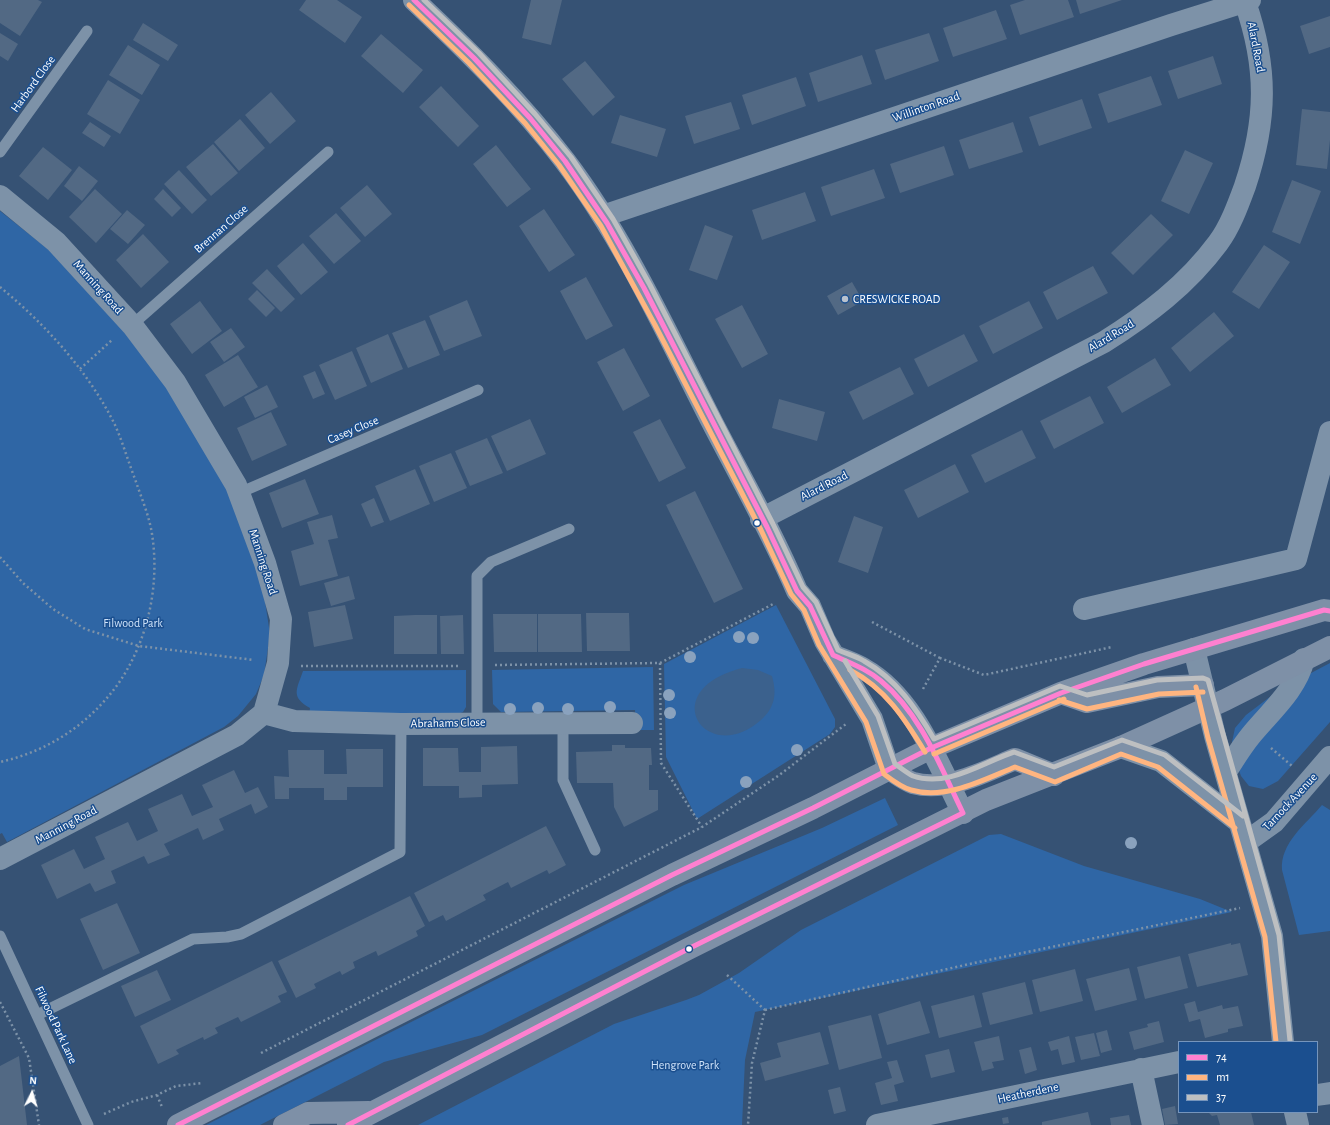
<!DOCTYPE html>
<html>
<head>
<meta charset="utf-8">
<style>
	body { margin:0 }
	#map { position:relative; width:1330px; height:1125px; overflow:hidden; background:#365274; font-family:"Alegreya Sans",sans-serif }
	canvas { display:block }
	.legend { position:absolute; left:1178px; top:1041px; width:140px; height:72px; box-sizing:border-box; background:#1b4f8f; border:1px solid #7695bc; margin:0; padding:5px 7px; list-style:none; font-size:12px; color:#fff }
	.legend li { display:flex; align-items:center; gap:8px; height:20px }
	.legend b { width:20px; border:1px solid #7695bc }
	.north { position:absolute; left:12px; top:1073px; width:40px; height:40px; -webkit-text-stroke:3px #1b4f8f; paint-order:stroke; rotate:5deg; font-size:11px; font-weight:700; line-height:16px; text-align:center; color:#fff }
	.north::after { content:''; display:block; margin:auto; width:14px; height:18px; background:#fff; clip-path:polygon(50% 0,100% 100%,50% 72%,0 100%) }
</style>
</head>
<body>
<div id="map">
<canvas width="1330" height="1125"></canvas>
<ul class="legend">
<li><b style="height:5px;background:#ff80d0"></b>74</li>
<li><b style="height:5px;background:#ffb580"></b>m1</li>
<li><b style="height:5px;background:#bdbfc1"></b>37</li>
</ul>
<div class="north">N</div>
</div>
<script>
const c = document.querySelector('canvas').getContext('2d');
c.lineJoin = 'round';
function fillPath(path, color) { c.fillStyle = color; c.fill(path, 'evenodd'); }
function stroke(path, color, width, dash) { c.strokeStyle = color; c.lineWidth = width; c.lineCap = dash ? 'butt' : 'round'; c.setLineDash(dash || []); c.stroke(path); }
function drawText(font, color, halo, rows, align = 'center') {
  c.font = font + ' "Alegreya Sans",sans-serif'; c.lineWidth = 3; c.setLineDash([]); c.textBaseline = 'middle'; c.strokeStyle = halo; c.fillStyle = color; for (const [text, x, y, turn = 0] of rows) {
    c.save(); c.translate(x, y); c.rotate((+turn || 0) * Math.PI / 180); c.textAlign = isNaN(turn) ? turn : align; if (halo) c.strokeText(text, 0, 0); c.fillText(text, 0, 0); c.restore();
  }
}
fillPath(new Path2D(`
	M0,211L49,250L121,328L187,412L229,492L251,550L264,595L270,634L264,675L256,694L238,716L224,727L7,842L2,833L0,834Z
	M776,605L835,719V727L830,734L697,819L666,757L664,664Z
	M1330,663V722L1278,781L1263,789L1249,786L1241,776L1234,756L1232,742L1235,728L1246,715L1279,690Z
	M653,667L654,730H636L635,710L501,712L493,704L492,670Z
	M466,670V707L463,712L456,715H309L310,708C290,697 297,689 303,671Z
	M885,798L898,825L482,1035L384,1062L260,1125H206L684,885L822,828Z
	M1322,805L1330,810V931L1299,935L1282,870C1280,843 1306,824 1322,805Z
	M1001,834L1084,866L1200,899L1232,912L755,1012L745,1060L742,1125H418L614,1024L686,1000L699,995L739,973L801,930L989,835Z`), '#2f66a5');
fillPath(new Path2D(`
	M742,668L758,670L772,676C777,694 775,707 761,720C707,768 653,691 742,668Z`), '#3b618d');
fillPath(new Path2D(`
	M0,0H38L42,2L20,36L0,23Z
	M306,0H337L362,17L345,43L299,10Z
	M531,0H562L551,45L522,38Z
	M1025,0H1068L1074,17L1020,35L1010,5Z
	M1076,0H1122L1080,14Z
	M996,10L1007,39L953,57L943,28Z
	M1330,16V47L1309,54L1300,26Z
	M143,23L178,45L168,61L133,40Z
	M0,33L18,44L8,61L0,56Z
	M929,33L939,61L885,80L875,50Z
	M381,34L423,70L403,93L361,56Z
	M128,45L160,65L142,95L109,75Z
	M862,55L872,84L818,102L809,73Z
	M1213,56L1222,84L1178,99L1168,71Z
	M585,61L615,97L593,116L562,79Z
	M1151,76L1162,105L1108,123L1098,94Z
	M796,77L806,106L752,125L742,95Z
	M108,80L140,100L120,134L87,114Z
	M441,86L479,126L458,147L419,107Z
	M271,92L296,121L270,144L245,115Z
	M1082,99L1092,128L1039,146L1029,117Z
	M731,102L740,129L694,144L685,116Z
	M1302,109L1330,112V140L1327,169L1296,165Z
	M620,115L666,129L657,157L611,143Z
	M240,119L265,148L239,171L214,142Z
	M90,122L111,136L104,147L82,133Z
	M1013,122L1023,152L969,169L959,140Z
	M213,144L238,173L211,196L186,167Z
	M496,145L531,189L507,207L473,164Z
	M944,146L954,175L900,193L890,164Z
	M43,147L72,170L48,200L19,176Z
	M1185,150L1213,163L1189,214L1161,201Z
	M79,166L98,181L82,201L64,186Z
	M874,169L885,198L831,216L821,187Z
	M179,170L207,200L192,214L164,184Z
	M1292,180L1321,191L1300,244L1272,232Z
	M367,185L392,214L365,237L340,208Z
	M95,189L122,214L96,243L69,217Z
	M163,189L181,208L172,217L154,199Z
	M805,192L816,221L762,240L752,210Z
	M544,209L575,255L549,272L519,226Z
	M127,210L145,225L128,244L110,229Z
	M336,213L361,241L334,264L309,236Z
	M1151,214L1173,235L1133,275L1111,253Z
	M705,225L733,236L717,280L689,270Z
	M143,234L169,262L141,288L116,260Z
	M303,243L328,272L301,295L277,266Z
	M1264,245L1290,262L1259,309L1232,292Z
	M1093,266L1108,293L1057,320L1043,292Z
	M267,269L295,299L281,312L252,283Z
	M586,277L613,326L586,340L560,291Z
	M852,282L863,301L838,315L827,296Z
	M257,290L275,308L266,317L248,299Z
	M467,300L482,336L444,351L429,316Z
	M200,301L222,331L192,354L170,324Z
	M1029,301L1043,328L993,354L979,326Z
	M742,305L768,354L742,368L715,319Z
	M1214,312L1234,336L1190,372L1171,348Z
	M425,320L440,355L408,368L392,333Z
	M231,328L245,347L224,362L210,342Z
	M388,334L403,369L371,383L356,348Z
	M964,334L978,361L928,387L914,359Z
	M624,348L650,396L623,411L597,362Z
	M352,351L367,386L335,400L319,365Z
	M238,355L258,387L224,407L205,375Z
	M1155,358L1171,385L1122,413L1107,387Z
	M900,367L914,394L863,420L849,392Z
	M315,371L325,394L313,399L303,376Z
	M267,385L278,407L255,418L244,397Z
	M1090,396L1104,423L1054,449L1040,421Z
	M779,399L825,412L817,441L772,428Z
	M271,412L287,445L252,461L237,428Z
	M530,419L546,454L507,471L491,436Z
	M660,419L686,468L659,482L633,432Z
	M1022,430L1036,458L985,483L971,455Z
	M487,438L503,473L470,486L455,451Z
	M451,453L467,488L434,502L419,466Z
	M955,464L969,492L918,518L904,490Z
	M415,469L430,504L390,521L375,486Z
	M305,479L319,514L282,528L269,493Z
	M695,491L743,589L714,603L666,505Z
	M374,498L384,522L371,527L361,504Z
	M332,515L338,538L328,540L338,576L300,586L291,551L314,544L307,522Z
	M854,516L883,527L868,573L838,562Z
	M349,576L355,599L331,606L324,583Z
	M345,605L353,639L314,647L308,612Z
	M586,613H629L630,651H587Z
	M493,614H537V652H494Z
	M538,614H581L582,652H538Z
	M415,615H437V654H394V616Z
	M463,615L464,654H441L440,616Z
	M612,745H625V748H651L652,765H649V790H658V810L624,827L614,807L613,783H577L576,752L612,751Z
	M517,746L518,784L482,785V797L459,798V786H423V748H458L459,772H481V747Z
	M346,749H383V787H347V800H324V788H289V799H275L274,776L289,777L288,750H324V774H347Z
	M234,770L245,793L258,787L268,807L255,814L251,804L219,819L224,830L203,840L198,828L164,844L170,855L148,864L144,856L111,871L116,883L95,892L90,883L57,899L41,865L74,849L84,869L105,859L95,837L128,822L137,841L158,831L148,809L182,794L192,816L213,807L202,785Z
	M546,826L566,865L549,874L547,870L511,888L508,882L483,895L486,900L446,921L443,915L429,922L414,893Z
	M410,896L425,926L416,931L418,936L378,956L376,951L353,962L355,968L342,975L340,971L314,984L316,988L296,998L278,961Z
	M117,903L140,953L103,970L80,919Z
	M1231,943V945L1240,943L1248,975L1197,987L1188,954Z
	M1180,956L1188,988L1145,999L1137,967Z
	M272,961L287,992L278,996L281,1002L241,1022L238,1017L215,1028L218,1033L204,1040L203,1037L176,1050L179,1054L158,1064L140,1026Z
	M1129,968L1137,1000L1095,1011L1086,979Z
	M1075,969L1083,1001L1040,1012L1032,980Z
	M157,970L171,1000L135,1017L121,986Z
	M1025,982L1033,1014L990,1025L982,993Z
	M974,995L982,1027L939,1038L931,1006Z
	M920,1001L930,1033L887,1045L878,1014Z
	M1195,1001L1198,1012L1222,1005L1223,1009L1238,1006L1243,1026L1228,1029V1032L1205,1038L1200,1019L1189,1022L1184,1004Z
	M871,1015L882,1058L839,1070L828,1026Z
	M1159,1021L1164,1042L1134,1050L1129,1032L1148,1027L1147,1024Z
	M1107,1030L1112,1050L1101,1053L1096,1033Z
	M820,1032L829,1064L765,1081L760,1063L781,1057L777,1043Z
	M1094,1033L1100,1056L1081,1060L1075,1037Z
	M999,1036L1004,1060L992,1062L994,1068L982,1071L974,1042Z
	M1069,1036L1075,1062L1062,1065L1058,1049L1051,1051L1048,1042Z
	M1031,1047L1037,1070L1025,1074L1019,1050Z
	M949,1049L955,1072L931,1078L925,1055Z
	M19,1056L27,1125H0V1066Z
	M897,1060L904,1082L894,1085L898,1101L881,1105L875,1083L892,1078L887,1062Z
	M840,1087L846,1111L834,1114L828,1090Z
	M1175,1106L1178,1124L1165,1125L1162,1109Z
	M1088,1112L1091,1125H1042V1122Z
	M1208,1112H1251L1254,1125H1220L1217,1115L1212,1116Z
	M1129,1115L1131,1125H1111L1110,1118Z
	M1008,1117L1009,1123L1003,1124L1002,1118Z`), '#526984');
stroke(new Path2D(`
	M0,287C45,324 89,372 115,425C123,443 128,461 135,479C141,497 149,515 152,534C160,585 148,641 118,684C89,724 49,751 0,762
	M80,369L112,340
	M0,557L23,583L53,609L85,629L139,646L254,660
	M872,622L940,658
	M660,663L661,763L702,827
	M495,665L660,663L775,603
	M301,666H458
	M923,689L940,658L984,675L1112,647
	M1271,748L1292,766
	M727,975L765,1010L752,1063L748,1125
	M0,1002L29,1058L39,1125
	M765,1010L974,963L1240,908
	M261,1053L702,827L778,776L846,724
	M157,1095L162,1107
	M104,1114L131,1102L157,1095L176,1086L203,1083`), '#7d92a8', 2.5, [2, 3]);
stroke(new Path2D(`
	M0,152L87,31
	M132,325L328,152
	M239,493L478,390
	M477,722V576L491,562L569,529
	M563,722V780L595,850
	M0,936L88,1125
	M37,1015L193,939L227,937L241,934L400,852L401,724`), '#7d92a8', 11);
stroke(new Path2D(`
	M414,0C468,51 520,102 565,161C625,240 667,334 712,422C741,478 773,534 797,591L810,606L825,641L872,719L889,769
	M0,196L56,242L132,325L175,382L236,485L265,563L281,619L278,663L264,713L237,735L0,859
	M603,216L1171,25L1250,0
	M761,519L1104,342C1147,315 1187,285 1218,243C1230,227 1238,205 1245,186C1267,120 1268,68 1245,2
	M1084,609L1296,559L1330,432
	M833,655C843,660 854,663 864,669C914,697 938,764 963,813
	M264,713L294,721L401,724L632,723
	M1246,842L1274,822L1330,757
	M1141,1069L1153,1125
	M1317,1095L1330,1093
	M877,1125L1179,1062`), '#7d92a8', 22);
stroke(new Path2D(`
	M1194,649L1215,736L1272,936L1283,1042
	M1121,747L1161,761L1239,822
	M1226,772C1234,759 1242,746 1252,734C1272,710 1296,690 1304,659
	M1295,1112L1298,1125`), '#7d92a8', 22);
stroke(new Path2D(`
	M1061,693L1087,702L1158,687L1203,685
	M889,769C896,773 904,780 913,783C947,792 984,772 1015,759L1054,775
	M178,1125L672,875L813,808L931,748L1061,693L1144,664L1324,610L1330,611
	M284,1125L308,1113L369,1112
	M348,1125L688,949L986,800L1121,747L1225,700L1330,647`), '#7e90a7', 22);
stroke(new Path2D(`
	M414,0L474,58L530,118L565,161L607,223L644,288L767,527L797,591L810,606L833,655C850,663 867,669 881,681C921,714 941,768 963,813
	M178,1125L672,875L813,808L931,748L1061,693L1144,664L1324,610L1330,611
	M348,1125L688,949L963,813`), '#ff80d0', 5);
stroke(new Path2D(`
	M409,5L469,63L525,123L559,165L601,226L655,325L761,530L791,594L804,610L819,645L866,722L884,774C892,780 901,787 911,790C946,800 983,780 1015,767L1055,782L1121,754L1158,767L1235,828
	M850,670C885,688 905,719 925,752
	M1196,687L1208,738L1265,937L1276,1042
	M1059,700L1087,709L1159,694L1203,692
	M934,754L1064,699`), '#ffb580', 5);
stroke(new Path2D(`
	M424,0L479,53L535,114L571,157L613,219L650,285L773,524L803,587L816,602L838,650C847,654 856,656 864,661C896,679 916,708 934,739L1060,686L1087,695L1157,680L1203,678L1208,680L1279,935L1290,1041
	M845,661L878,716L895,764C901,768 907,773 913,776C948,788 983,762 1014,752L1054,767L1122,740L1165,755L1243,816`), '#bdbfc1', 5);
c.fillStyle = '#8aa2be';
for (const [x, y] of [
	[739,637],
	[753,638],
	[690,657],
	[669,695],
	[610,707],
	[538,708],
	[510,709],
	[568,709],
	[670,713],
	[797,750],
	[746,782],
	[1131,843]
]) { c.beginPath(); c.arc(x, y, 6, 0, 2 * Math.PI); c.fill(); }
for (const [x, y, r, color] of [
	[845,299,4,"#b9c2ce"],
	[757,523,3.5,"#fff"],
	[689,949,3.5,"#fff"]
]) { const dot = new Path2D(); dot.arc(x, y, r, 0, 2 * Math.PI); c.fillStyle = color; c.fill(dot); stroke(dot, '#1b4f8f', 1.5); }
drawText('12px', '#fff', '#1b4f8f', [
	["Alard Road",1256,47,79],
	["Harbord Close",33,84,-54],
	["Willinton Road",926,107,-19],
	["Brennan Close",221,229,-41],
	["Manning Road",98,287,48],
	["Alard Road",1111,336,-31],
	["Casey Close",353,430,-23],
	["Alard Road",824,486,-27],
	["Manning Road",263,562,72],
	["Abrahams Close",448,723,-1],
	["Tarnock Avenue",1290,802,-47],
	["Manning Road",66,825,-28],
	["Filwood Park Lane",56,1025,65],
	["Heatherdene",1028,1093,-12]
]);
drawText('12px', '#fff', '#1b4f8f', [
	["CRESWICKE ROAD",853,299]
], 'left');
drawText('12px', '#cfe3fa', '#1b4f8f', [
	["Filwood Park",133,623],
	["Hengrove Park",685,1065]
]);
</script>
</body>
</html>
